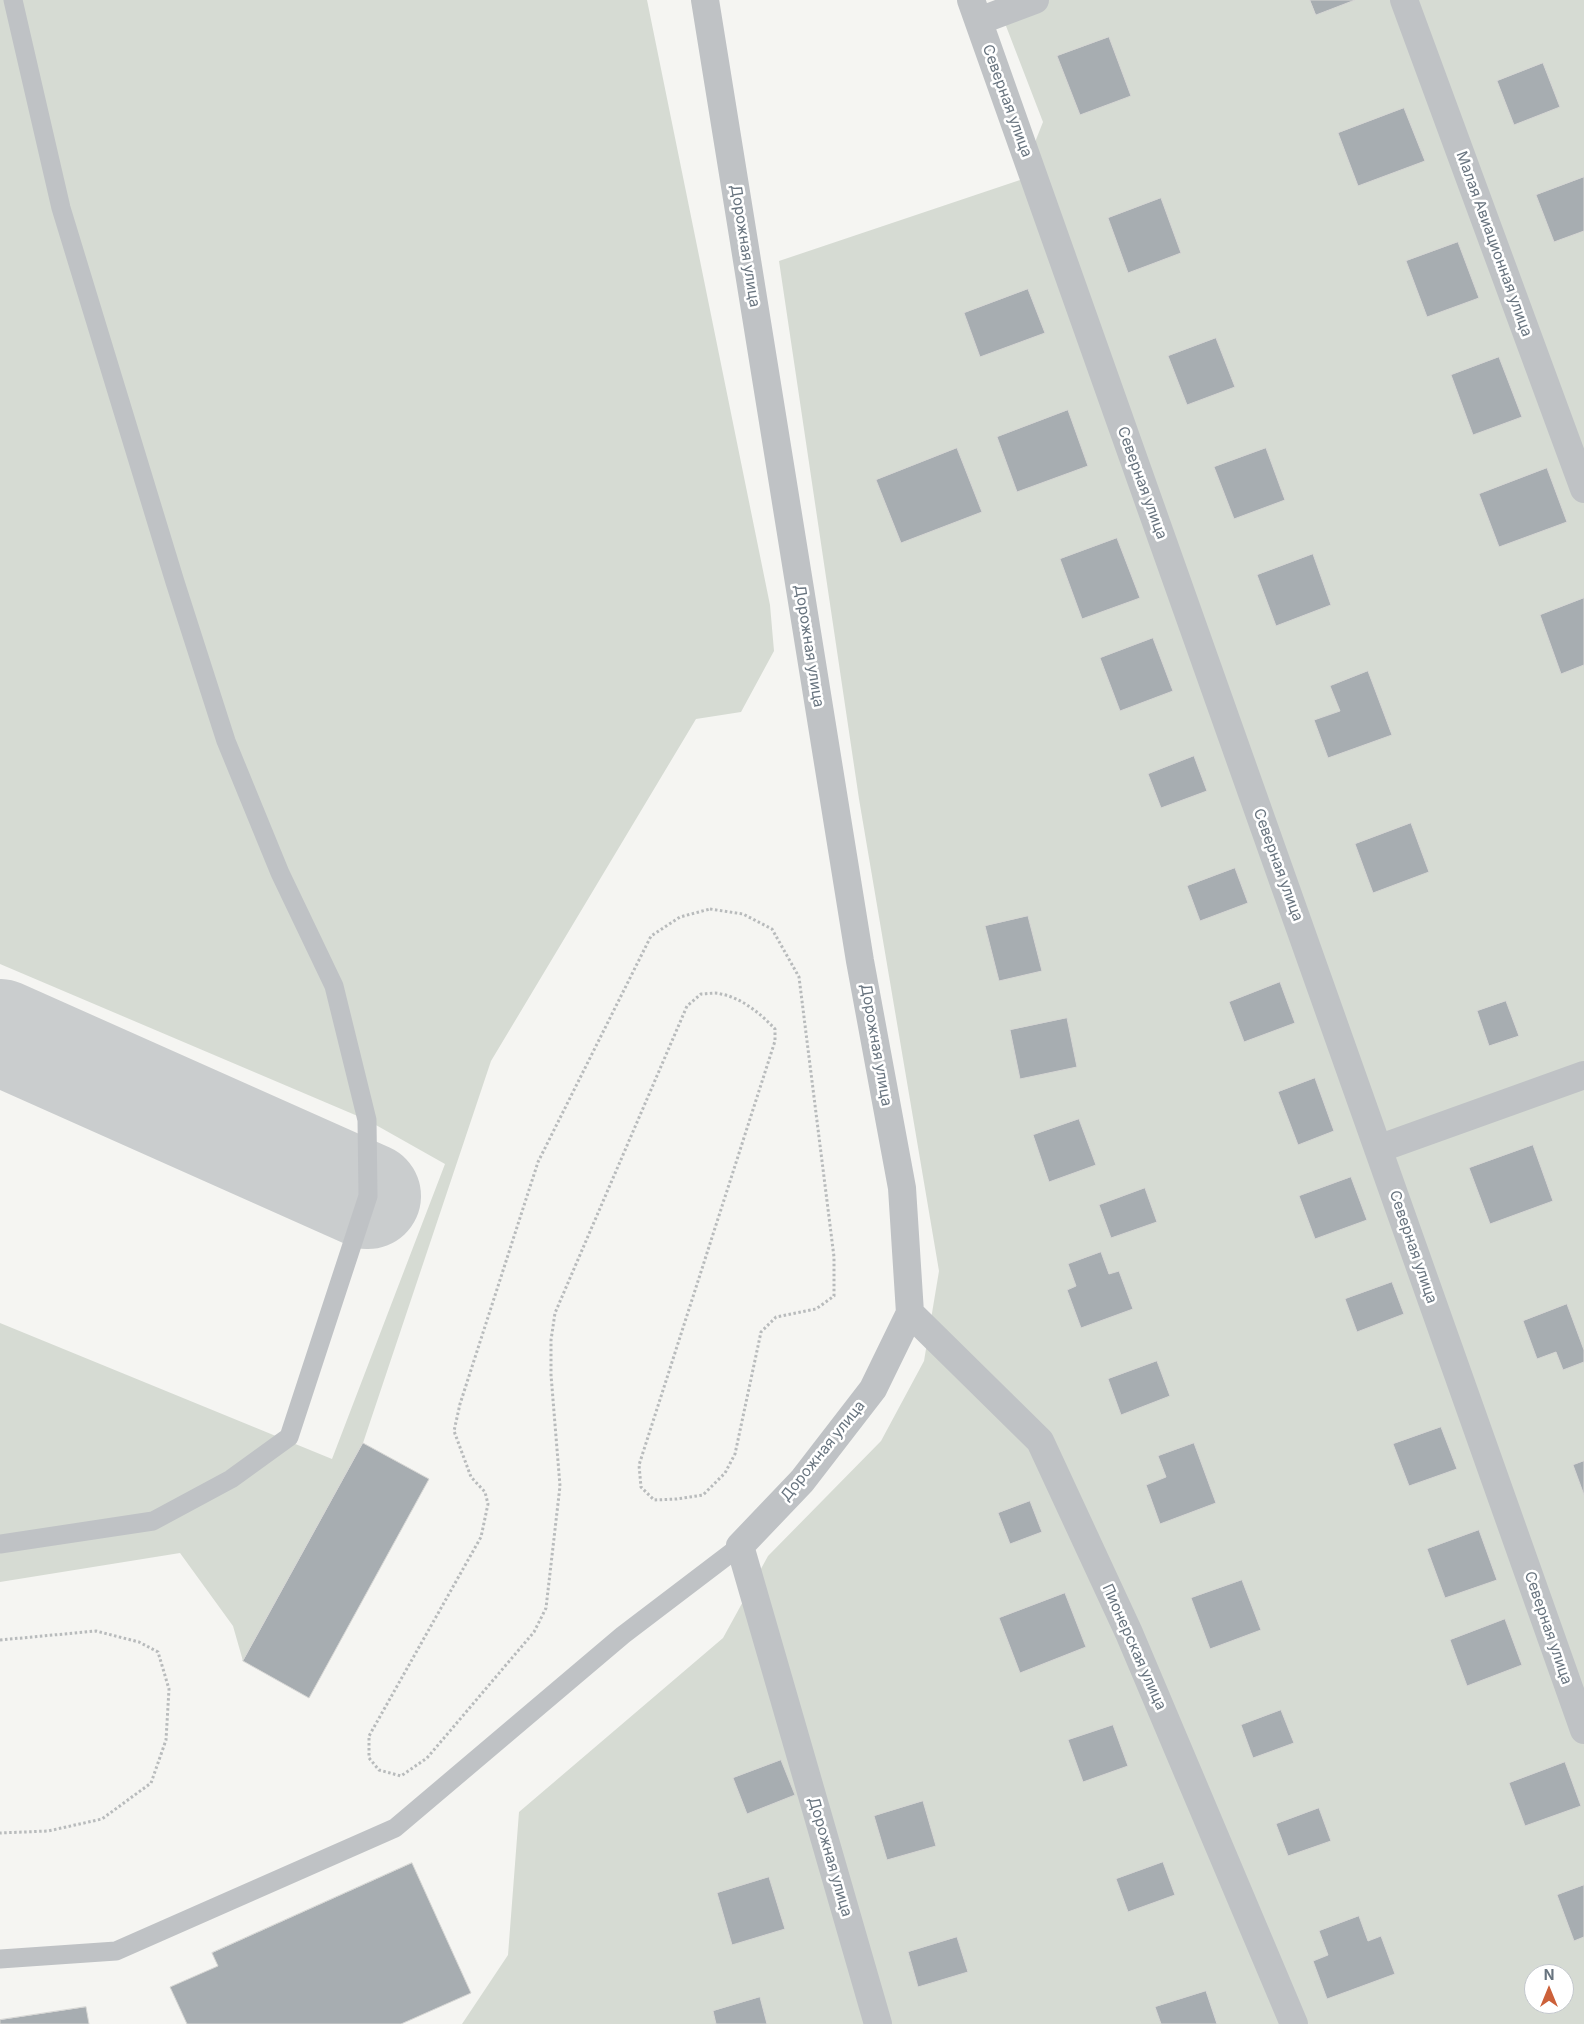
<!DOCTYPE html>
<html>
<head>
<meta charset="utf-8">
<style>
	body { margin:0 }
	#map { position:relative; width:1584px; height:2024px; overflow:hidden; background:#f5f5f2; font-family:Inter,sans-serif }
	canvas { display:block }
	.north { position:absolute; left:1524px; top:1964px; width:50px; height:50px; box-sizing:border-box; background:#fff; border:1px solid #c3c7cc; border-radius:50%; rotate:0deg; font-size:14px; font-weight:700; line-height:20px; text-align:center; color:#68747f }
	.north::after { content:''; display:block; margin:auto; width:18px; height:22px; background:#cc613a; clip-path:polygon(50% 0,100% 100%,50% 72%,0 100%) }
</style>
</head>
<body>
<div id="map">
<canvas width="1584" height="2024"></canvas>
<div class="north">N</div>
</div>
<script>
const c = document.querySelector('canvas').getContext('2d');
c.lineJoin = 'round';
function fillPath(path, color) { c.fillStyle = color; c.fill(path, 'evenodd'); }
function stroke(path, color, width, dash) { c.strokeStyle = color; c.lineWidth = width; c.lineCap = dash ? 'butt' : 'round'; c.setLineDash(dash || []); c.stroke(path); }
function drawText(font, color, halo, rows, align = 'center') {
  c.font = font + ' Inter,sans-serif'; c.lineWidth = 5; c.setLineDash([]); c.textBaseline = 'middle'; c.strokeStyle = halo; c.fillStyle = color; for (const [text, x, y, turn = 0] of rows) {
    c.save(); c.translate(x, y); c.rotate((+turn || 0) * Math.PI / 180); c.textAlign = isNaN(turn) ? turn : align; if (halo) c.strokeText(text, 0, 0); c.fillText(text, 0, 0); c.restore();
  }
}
fillPath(new Path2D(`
	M0,0H647L770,605L774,651L741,712L696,719L491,1061L363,1443L243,1661L233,1626L180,1553L0,1582V1323L332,1459L445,1164L367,1120L0,964Z
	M996,0H1584V2024H462L508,1955L519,1812L723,1638L768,1556L881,1441L924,1361L939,1271L859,799L779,261L1020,180L1043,122ZM1534,1974H1564V2004H1534Z`), '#d6dbd3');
stroke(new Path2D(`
	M0,1032L368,1196`), '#cacdce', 106);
const building = new Path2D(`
	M1310,0H1355L1316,15Z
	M1109,37L1131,96L1080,115L1057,56Z
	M1543,63L1560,107L1514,125L1497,81Z
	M1404,108L1425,161L1358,186L1338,133Z
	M1584,177V231L1554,242L1536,195Z
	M1161,198L1181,253L1128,273L1108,218Z
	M1458,242L1479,298L1427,317L1406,261Z
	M1028,289L1045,333L980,357L964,313Z
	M1216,338L1235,387L1187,405L1168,356Z
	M1499,357L1522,417L1473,435L1451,375Z
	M1068,410L1088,466L1017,492L997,437Z
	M957,448L982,512L901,543L876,480Z
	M1266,448L1285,500L1234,519L1214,467Z
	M1547,468L1567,522L1499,547L1479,494Z
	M1117,538L1140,598L1082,619L1060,559Z
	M1313,554L1331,605L1276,626L1257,575Z
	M1584,598V665L1561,674L1540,615Z
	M1153,638L1173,691L1120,711L1100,658Z
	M1368,671L1392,735L1328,758L1314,720L1340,711L1330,686Z
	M1194,756L1207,791L1161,808L1148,774Z
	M1411,823L1429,872L1373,893L1355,844Z
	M1235,868L1248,903L1200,921L1187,886Z
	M1028,916L1042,971L999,981L985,926Z
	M1280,982L1295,1023L1244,1042L1229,1002Z
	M1506,1001L1519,1036L1489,1046L1477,1011Z
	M1067,1018L1077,1067L1020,1079L1010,1030Z
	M1315,1078L1334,1131L1298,1145L1278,1092Z
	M1079,1119L1096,1165L1049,1182L1033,1135Z
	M1533,1145L1553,1201L1490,1224L1469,1168Z
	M1351,1177L1367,1220L1315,1239L1299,1196Z
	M1145,1188L1157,1222L1111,1238L1099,1205Z
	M1101,1252L1109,1274L1119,1271L1133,1309L1081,1328L1067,1290L1076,1286L1068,1264Z
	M1392,1282L1404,1314L1357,1332L1345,1299Z
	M1567,1304L1584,1350V1362L1563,1370L1556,1352L1537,1359L1523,1321Z
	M1157,1361L1170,1396L1121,1415L1108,1379Z
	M1441,1427L1457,1469L1409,1486L1393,1444Z
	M363,1443L429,1479L309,1698L243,1661Z
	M1194,1443L1216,1503L1160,1524L1146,1485L1166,1477L1158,1456Z
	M1584,1461V1495L1573,1465Z
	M1030,1501L1042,1532L1010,1544L998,1513Z
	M1479,1530L1497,1580L1445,1598L1427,1549Z
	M1242,1580L1261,1630L1210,1649L1191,1598Z
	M1065,1593L1086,1647L1020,1673L999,1618Z
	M1505,1619L1522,1665L1467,1686L1450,1640Z
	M1281,1710L1294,1743L1253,1758L1241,1725Z
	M1113,1725L1128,1766L1083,1782L1068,1740Z
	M781,1760L795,1795L747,1814L733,1778Z
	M1565,1762L1581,1806L1525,1826L1509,1783Z
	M923,1801L936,1846L887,1860L874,1816Z
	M1319,1808L1331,1841L1288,1856L1276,1824Z
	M1163,1862L1175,1895L1128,1912L1116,1879Z
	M412,1863L471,1993L401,2024H187L170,1987L218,1966L212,1953Z
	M769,1877L785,1929L732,1945L717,1893Z
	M1584,1885V1937L1574,1941L1557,1895Z
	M1359,1916L1368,1941L1381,1936L1395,1974L1327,1999L1313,1961L1328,1955L1319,1931Z
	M957,1937L968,1972L918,1987L908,1952Z
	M1206,1991L1217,2024H1161L1155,2007Z
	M760,1997L767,2024H716L713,2011Z
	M86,2007L89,2024H0V2020Z`);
fillPath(building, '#a7adb1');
stroke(building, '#d6d6d4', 1);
stroke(new Path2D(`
	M710,909L743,914L772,929L799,977L834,1257V1296L816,1309L776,1317L761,1332L735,1454L725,1473L703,1495L677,1499L654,1500L641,1487L639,1465L775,1041V1029C761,1014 742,998 721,994C715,992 708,994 701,994L687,1006L555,1313L551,1340V1375L560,1486L546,1608L534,1632L427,1758L401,1776L379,1770L369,1758V1736L481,1537L488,1504L485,1492L471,1477L454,1431L460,1404L538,1162L651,936L680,917Z
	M0,1640L96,1631L139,1642L158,1652L169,1689L166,1740L151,1783L102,1819L48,1831L0,1833`), '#b8bbbc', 3, [2.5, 2.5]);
stroke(new Path2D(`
	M0,1544L153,1521L231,1479L289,1437L368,1196L367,1120L334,986L280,873L226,741L175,582L61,208L13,0
	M0,1959L116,1951L395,1828L623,1635L740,1546`), '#bfc2c5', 19);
stroke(new Path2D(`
	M705,0L860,961L902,1188L910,1313L873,1389L802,1481L740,1546L878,2024
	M971,0L1584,1730
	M1404,0L1584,489
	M979,21L1035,0
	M1378,1149L1584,1075
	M910,1313L1040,1441L1129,1633L1294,2024`), '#bfc2c5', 28);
drawText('15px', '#68747f', '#fff', [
	["Северная улица",1007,101,70],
	["Малая Авиационная улица",1494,244,70],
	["Дорожная улица",745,246,81],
	["Северная улица",1142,483,70],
	["Дорожная улица",809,646,81],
	["Северная улица",1278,865,70],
	["Дорожная улица",876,1045,80],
	["Северная улица",1413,1247,71],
	["Дорожная улица",823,1451,-51],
	["Северная улица",1548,1628,71],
	["Пионерская улица",1134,1647,66],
	["Дорожная улица",830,1857,74]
]);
</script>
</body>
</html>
